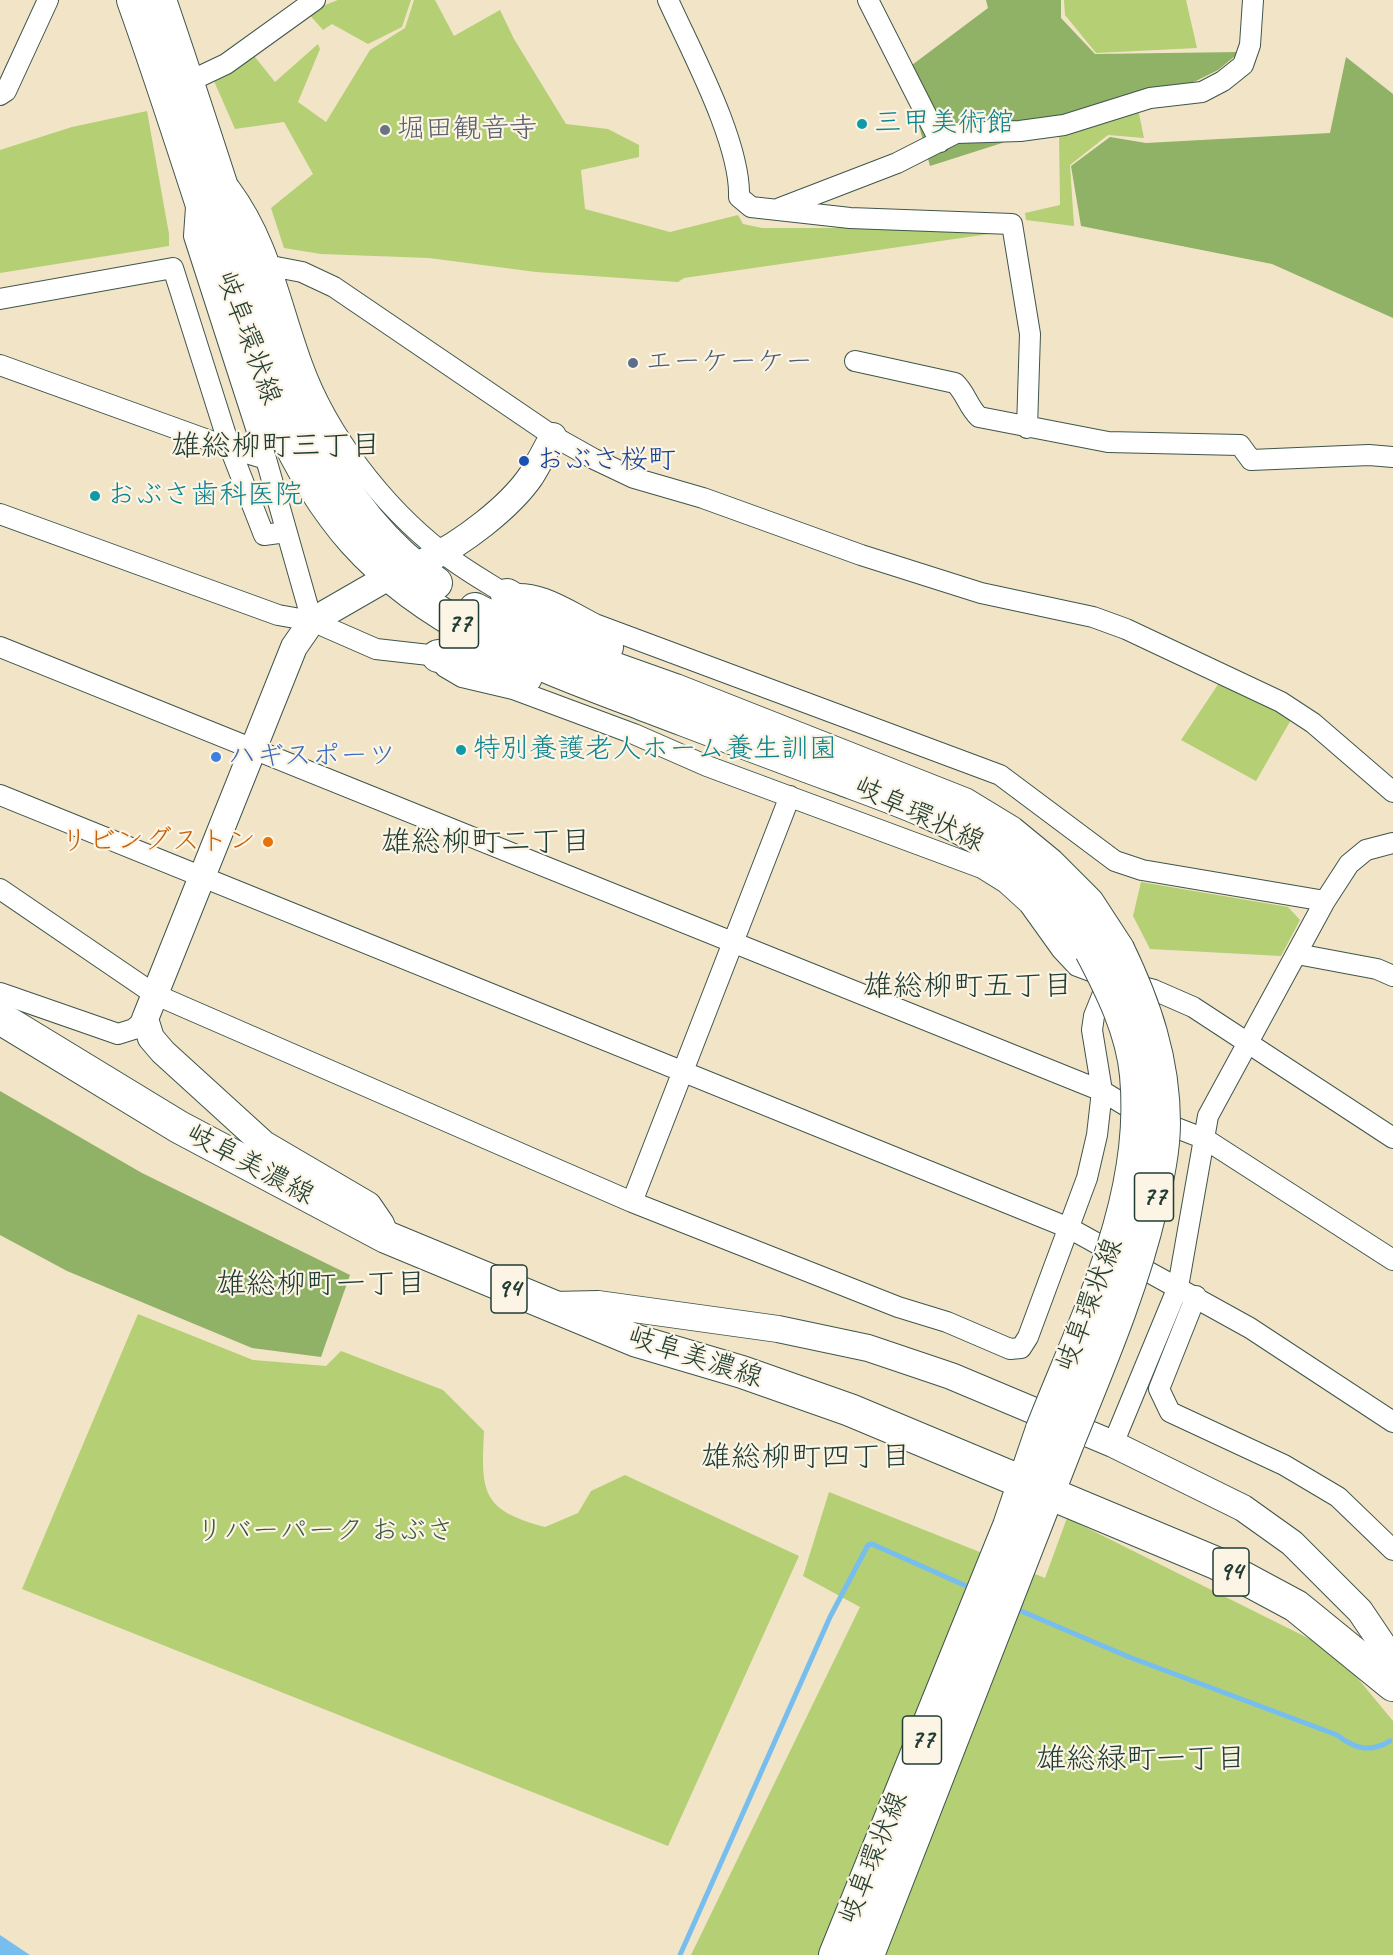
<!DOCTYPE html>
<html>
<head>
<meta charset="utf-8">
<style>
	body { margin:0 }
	canvas { display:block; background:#f2e4c7 }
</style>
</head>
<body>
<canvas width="1393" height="1955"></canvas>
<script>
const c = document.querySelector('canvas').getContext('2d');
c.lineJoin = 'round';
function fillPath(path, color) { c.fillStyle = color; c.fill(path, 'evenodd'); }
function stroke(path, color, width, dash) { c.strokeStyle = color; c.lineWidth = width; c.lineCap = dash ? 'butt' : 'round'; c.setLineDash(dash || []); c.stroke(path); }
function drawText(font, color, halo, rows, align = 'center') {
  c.font = font + ' Caveat,"Klee One",sans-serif'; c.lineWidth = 4.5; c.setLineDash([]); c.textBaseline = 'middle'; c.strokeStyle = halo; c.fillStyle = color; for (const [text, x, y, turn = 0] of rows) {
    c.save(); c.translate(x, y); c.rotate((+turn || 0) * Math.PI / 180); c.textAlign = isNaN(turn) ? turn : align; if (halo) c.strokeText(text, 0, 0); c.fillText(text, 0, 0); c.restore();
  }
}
fillPath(new Path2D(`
	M338,0H411L402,27L368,44L332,24L323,30L307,12Z
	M414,0H435L454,36L500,10L514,39L566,124L608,129L639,145V157L581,170L585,209L670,232L738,215L743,224L762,228H987L989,234L684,278L678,282L536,272L429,258L321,254L284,248L271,208L313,174L284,122L235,129L214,81L251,52L275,82L318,44L320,49L298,102L326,122L370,50L405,28Z
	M1064,0H1186L1197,48L1096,53L1065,15Z
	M1138,109L1144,138L1108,135L1070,165L1074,226L1026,220L1025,213L1060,205L1059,133Z
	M147,111L169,234V246L0,273V150L72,127Z
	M1221,680L1292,718L1256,781L1181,740Z
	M1141,882L1288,907L1300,920L1281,956L1150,949L1133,916Z
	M138,1314L253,1360L326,1366L341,1351L443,1390L484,1431C481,1492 481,1510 545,1527L578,1513L591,1491L625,1475L799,1556L668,1846L22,1589Z
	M829,1492L1045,1578L1067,1518L1336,1652L1393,1721V1955H691L860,1607L803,1576Z`), '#b4cf74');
fillPath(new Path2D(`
	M986,0H1061V18L1095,54L1240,52L1218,70L1196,81L930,166L904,71L988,8Z
	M1346,57L1393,94V318L1272,264L1081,226L1071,166L1110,137L1146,143L1330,133Z
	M0,1091L142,1173L350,1275L321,1357L252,1348L67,1271L0,1235Z`), '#8fb266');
fillPath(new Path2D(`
	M0,1935L30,1955H0Z`), '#77beef');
stroke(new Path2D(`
	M1014,1608L1129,1657L1337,1735C1355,1749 1370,1753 1390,1741
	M680,1955L830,1617L868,1545L872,1544L973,1589`), '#77beef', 5);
const minor = new Path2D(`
	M668,0C691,51 741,143 739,197L751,207L850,218L1012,224L1030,334L1027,428
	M868,0L940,142
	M188,82L226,64L315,0
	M0,95L6,91L48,0
	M230,188C270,242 279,301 302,364C327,434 383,506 442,552C461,568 485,581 507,595C539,589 567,610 595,624L1000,775L1115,861L1142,870L1325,901
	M196,207L194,236L266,459L312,621
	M780,208L897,163L956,133L1020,131L1064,125L1150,98L1202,92L1223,81L1243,65L1250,45L1253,0
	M271,266L302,272L334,287L553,436L594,459L634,478L703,498L861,555L981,593L1093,617L1126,629L1281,702L1313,723L1393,792
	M0,299L173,268L230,448L264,535L286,532
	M855,361L955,383C966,393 968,407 979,417L1108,442L1240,445L1251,460L1369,455L1393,457
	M0,365L230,448L266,459
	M0,514L278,615L312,621L376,649L438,656L445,667L462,677L513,689L634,734L707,766L982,868L1006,883L1029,904L1062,950L1077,966L1109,978L1154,990L1193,1007L1393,1138
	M0,647L1102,1091L1138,1113L1205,1139L1393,1260
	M0,795L1069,1228L1250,1328L1393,1422
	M0,889L154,994L632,1202L898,1307L947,1322L1010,1349L1021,1348L1028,1337L1087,1178L1097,1135L1102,1091L1092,1030L1094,1016L1108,981
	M1297,954L1377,969L1393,976
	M0,993L118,1034L134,1029L145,1019
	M632,1202L790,796
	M1196,1296L1159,1389L1170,1412L1284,1465L1338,1497L1393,1550
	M1113,1444L1178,1287L1208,1116L1325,901L1349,864L1366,850L1393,843`);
const tertiary = new Path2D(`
	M427,560C461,544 509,508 531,476C539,463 546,449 553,436
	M378,583L312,621L294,647L145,1019L151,1038L163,1052L264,1144L368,1205L381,1224L386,1237
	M553,1305L598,1304L778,1329L868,1348L951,1376L1113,1444L1243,1508L1292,1543L1360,1611L1393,1660`);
const primary = new Path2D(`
	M133,0C165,89 193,179 223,269C255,364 286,464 354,541C430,626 539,665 642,704C708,729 773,754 839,778C890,797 946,816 991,847C1032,875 1063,911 1091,951
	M160,0C185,73 209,147 233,221C276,352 316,500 436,583
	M507,595L540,615L607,647
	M475,609L537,641L675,690L964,804L1010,832L1049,864L1088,903L1118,949
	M438,656L489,665L526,677
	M0,1018L179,1127L386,1237L637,1341L742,1372L850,1410L1216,1563L1296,1606L1393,1685
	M835,1955L1009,1526L1042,1429
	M868,1955L1069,1440`);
stroke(minor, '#3f564a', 22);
stroke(tertiary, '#3f564a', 28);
stroke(primary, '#3f564a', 34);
stroke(minor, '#fff', 20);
stroke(tertiary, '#fff', 26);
stroke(primary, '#fff', 32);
const primaryBridge = new Path2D(`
	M1042,1429C1086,1317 1148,1199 1136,1075C1132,1031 1111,989 1091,951
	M1069,1440C1100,1363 1132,1289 1151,1208C1157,1181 1164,1151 1164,1123C1164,1060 1145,1005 1118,949`);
stroke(primaryBridge, '#3f564a', 34, []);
stroke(primaryBridge, '#fff', 32);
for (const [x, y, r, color] of [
	[862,124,6,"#0f9aa8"],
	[385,130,6,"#6b7280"],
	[633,363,6,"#5c6f8a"],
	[524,461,6,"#1a4fb4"],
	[95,496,6,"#0f9aa8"],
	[461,750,6,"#0f9aa8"],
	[216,757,6,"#3f7fe0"],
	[268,842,6,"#e8710a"]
]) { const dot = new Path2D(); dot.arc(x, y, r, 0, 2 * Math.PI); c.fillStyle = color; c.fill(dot); stroke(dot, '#fcf5e5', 2); }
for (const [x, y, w] of [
	[459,624,39],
	[1154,1197,39],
	[509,1289,36],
	[1231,1572,36],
	[922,1740,39]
]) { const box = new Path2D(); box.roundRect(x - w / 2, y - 24, w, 48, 4.5); c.fillStyle = '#fcf5e5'; c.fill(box); stroke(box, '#1f3d34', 1.5); }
drawText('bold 27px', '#1f3d34', null, [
	["77",459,624],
	["77",1154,1197],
	["94",509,1289],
	["94",1231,1572],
	["77",922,1740]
]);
drawText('28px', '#0d838f', '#fcf5e5', [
	["三甲美術館",874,124],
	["おぶさ歯科医院",107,496],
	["特別養護老人ホーム養生訓園",473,750]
], 'left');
drawText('28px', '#5b616d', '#fcf5e5', [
	["堀田観音寺",397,130]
], 'left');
drawText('28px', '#1f3d34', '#fcf5e5', [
	["岐阜環状線",248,338,70],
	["岐阜環状線",919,815,25],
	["岐阜美濃線",250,1165,28],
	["岐阜環状線",1090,1305,-69],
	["岐阜美濃線",695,1358,18],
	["岐阜環状線",874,1858,-68]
]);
drawText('28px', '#4e5e75', '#fcf5e5', [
	["エーケーケー",645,363]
], 'left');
drawText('28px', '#164399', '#fcf5e5', [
	["おぶさ桜町",536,461]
], 'left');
drawText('28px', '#366cbe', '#fcf5e5', [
	["ハギスポーツ",228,757]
], 'left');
drawText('28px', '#c56008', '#fcf5e5', [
	["リビングストン",256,842]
], 'right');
drawText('28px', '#3d5a41', '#fcf5e5', [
	["リバーパーク おぶさ",325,1532]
]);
drawText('30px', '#1f3d34', '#fcf5e5', [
	["雄総柳町三丁目",276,447],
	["雄総柳町二丁目",486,843],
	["雄総柳町五丁目",968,987],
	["雄総柳町一丁目",321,1285],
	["雄総柳町四丁目",806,1458],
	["雄総緑町一丁目",1141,1760]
]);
</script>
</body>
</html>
